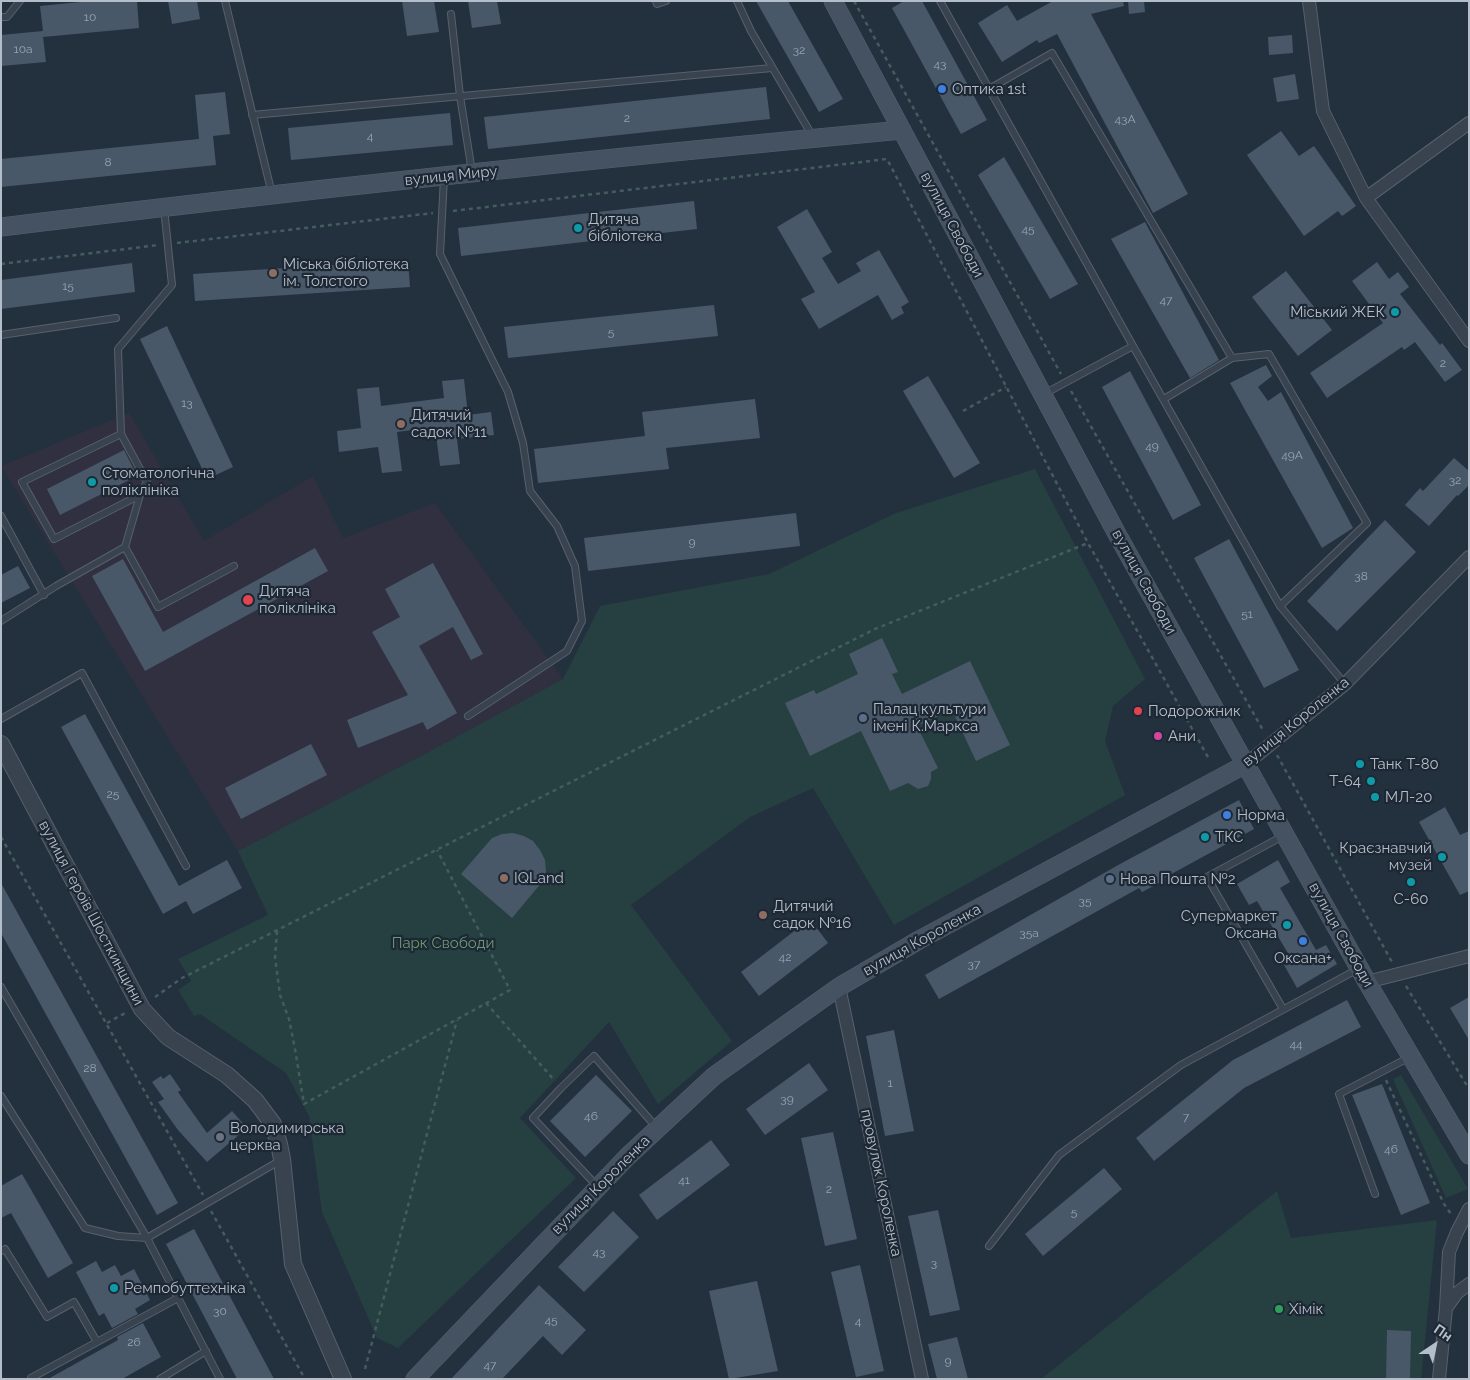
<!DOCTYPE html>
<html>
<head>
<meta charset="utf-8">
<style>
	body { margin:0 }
	#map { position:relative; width:1470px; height:1380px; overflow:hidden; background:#23313f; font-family:Raleway,sans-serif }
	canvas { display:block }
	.frame { position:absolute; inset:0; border:2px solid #b4beca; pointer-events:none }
	.north { position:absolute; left:1410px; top:1320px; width:50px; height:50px; -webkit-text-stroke:4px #1d2834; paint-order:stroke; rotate:34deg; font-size:14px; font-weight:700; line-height:20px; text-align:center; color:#b4beca }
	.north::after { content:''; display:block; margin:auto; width:18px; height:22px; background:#b4beca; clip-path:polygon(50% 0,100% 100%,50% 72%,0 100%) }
</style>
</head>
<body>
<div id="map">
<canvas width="1470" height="1380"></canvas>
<div class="frame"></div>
<div class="north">Пн</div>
</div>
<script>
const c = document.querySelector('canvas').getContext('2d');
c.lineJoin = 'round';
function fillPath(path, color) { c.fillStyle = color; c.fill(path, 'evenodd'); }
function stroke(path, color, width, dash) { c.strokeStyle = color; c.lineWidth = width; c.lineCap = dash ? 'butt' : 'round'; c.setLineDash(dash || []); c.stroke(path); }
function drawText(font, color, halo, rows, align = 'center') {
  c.font = font + ' Raleway,sans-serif'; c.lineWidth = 4.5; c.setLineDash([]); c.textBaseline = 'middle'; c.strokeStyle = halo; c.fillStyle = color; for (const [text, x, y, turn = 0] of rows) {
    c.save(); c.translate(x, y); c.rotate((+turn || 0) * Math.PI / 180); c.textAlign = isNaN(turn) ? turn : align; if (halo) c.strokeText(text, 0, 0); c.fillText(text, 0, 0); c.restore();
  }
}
fillPath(new Path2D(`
	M129,413L204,541L313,476L343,538L435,503L563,679L432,750L238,851L1,466Z`), '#313040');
fillPath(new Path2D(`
	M1035,469L1145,679L1113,706L1105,741L1125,795L894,925L813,788L750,817L631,905L732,1041L658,1104L609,1022L520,1118L576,1178L398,1348L377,1338L322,1212L309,1116L286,1073L200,1014L194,1016L178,990L191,981L178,959L268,915L238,851L432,750L563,679L600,606L769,574L896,513Z
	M1401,1075L1468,1189L1446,1198L1393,1079Z
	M1277,1191L1291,1238L1437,1220L1421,1379H1041Z`), '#263f40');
fillPath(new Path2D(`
	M91,1H137L139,28L43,37L46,62L1,66V35L43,31L40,6Z
	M168,1H197L200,19L172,24Z
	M402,1H434L439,32L407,36Z
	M468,1H497L501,24L472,28Z
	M756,1H788L843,99L819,112Z
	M904,1H922L987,120L961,134L892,8Z
	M1053,1H1123L1124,6L1091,14L1188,194L1153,213L1057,34L1039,43L1037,40L1002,62L978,23L1007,5L1017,21Z
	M1128,1H1144L1145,12L1129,14Z
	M1292,35L1293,53L1269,55L1268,37Z
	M1295,74L1299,99L1277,102L1273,78Z
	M766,87L770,119L488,149L484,117Z
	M225,92L230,134L213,136L216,165L1,187V159L199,139L195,95Z
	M450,113L453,145L291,160L288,128Z
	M1281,131L1299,156L1314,146L1356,206L1342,216L1338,211L1304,236L1247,155Z
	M1004,157L1078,284L1050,299L978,175Z
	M694,201L697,229L461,256L458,228Z
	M807,209L832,252L822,258L838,284L861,271L856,263L879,250L909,302L901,307L904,313L892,320L878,295L819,329L801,299L815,292L777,227Z
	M1145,222L1219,360L1190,378L1111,239Z
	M408,260L410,287L195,301L193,274Z
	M1377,262L1389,279L1398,272L1409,287L1400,294L1440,345L1442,343L1462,370L1445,382L1415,342L1404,350L1402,347L1327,398L1310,373L1383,323L1352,281Z
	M132,263L135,292L1,309V280Z
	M1286,271L1332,330L1298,356L1252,297Z
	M714,305L718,336L508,358L504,327Z
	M167,326L233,467L207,479L140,339Z
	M1266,365L1272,376L1258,387L1268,401L1281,392L1353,528L1322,548L1230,383Z
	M1130,371L1201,505L1173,520L1102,387Z
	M928,376L980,463L954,478L903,391Z
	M464,379L468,415L491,412L494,435L457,439L460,464L440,466L435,427L397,432L402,471L382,473L378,447L339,452L337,431L361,428L357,389L379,387L381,406L444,398L442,381Z
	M755,399L760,438L666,448L669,469L538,483L534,449L645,436L642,412Z
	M124,450L137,476L60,515L47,489Z
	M1454,458L1469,471V485L1458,496L1457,495L1429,526L1405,505L1420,488L1423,491Z
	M796,513L800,546L588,571L584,538Z
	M1385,520L1416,552L1337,631L1307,601Z
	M1229,539L1299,670L1264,688L1194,558Z
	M315,548L328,571L145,671L92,576L123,559L163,632Z
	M433,563L483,654L471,660L453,627L419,646L457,713L427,730L423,722L358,748L347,720L408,695L372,632L400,617L385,589Z
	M18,566L30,588L1,603V575Z
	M882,638L898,672L892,674L902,694L970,661L1010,745L976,761L952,710L917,726L938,768L931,772V779L928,786L918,789L908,783L890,791L861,731L810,756L785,703L814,690L816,694L858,674L849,654Z
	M85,714L179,886L227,860L242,888L193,914L186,901L163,914L61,727Z
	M311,744L327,775L241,819L225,788Z
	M1239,800L1254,829L1164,878L1165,880L1142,892L1139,888L939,999L925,975L1120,864Z
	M1445,807L1460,835L1469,831V891L1460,895L1419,822Z
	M513,833L524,836L533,841L540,850L545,860L546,871L543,881L512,918L461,874L492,838L502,834Z
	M1278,860L1290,882L1280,888L1316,950L1326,945L1337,964L1297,988L1284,965L1292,960L1257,901L1249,905L1237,884Z
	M1,883L178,1203L157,1215L1,933Z
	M810,919L828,943L759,996L741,972Z
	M1469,997V1040L1450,1008Z
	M1347,1000L1361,1027L1244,1088L1154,1161L1136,1138L1233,1060Z
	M894,1030L914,1131L885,1136L866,1036Z
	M809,1063L828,1090L765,1135L746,1109Z
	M170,1074L181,1090L178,1092L207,1133L232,1111L247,1128L207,1162L178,1130L158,1102L164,1099L152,1082L161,1076L163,1079Z
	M596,1075L632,1111L585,1157L550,1121Z
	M1382,1084L1430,1203L1401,1215L1352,1095Z
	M833,1132L857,1239L825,1246L801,1138Z
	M711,1140L730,1165L657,1220L639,1195Z
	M1104,1168L1122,1189L1043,1256L1025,1234Z
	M22,1174L73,1263L48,1278L11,1213L1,1218V1186Z
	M938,1210L960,1310L930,1316L908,1216Z
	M613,1211L639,1237L584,1292L558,1267Z
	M194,1229L274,1379H237L166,1244Z
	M96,1261L102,1272L115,1265L121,1276L134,1269L150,1300L135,1309L138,1314L112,1328L104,1313L99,1316L76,1272Z
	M860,1265L884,1371L856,1377L831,1272Z
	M757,1281L778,1371L729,1379L709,1291Z
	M539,1285L586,1330L562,1355L543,1336L502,1379H451Z
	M143,1323L161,1357L122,1379H48L118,1340L117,1337Z
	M1387,1330L1411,1331L1410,1379H1386Z
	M957,1337L968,1379H937L928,1344Z`), '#495868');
const service = new Path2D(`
	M225,1L272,194
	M656,1L657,4L666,1
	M737,1L751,31L813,137
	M940,1L1133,346L1044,394
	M451,14L460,96L472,172
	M1,17H7L20,1
	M989,89L1052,53L1232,358
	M252,115L772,68
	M444,177L440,254L508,392L523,443L530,491L557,526L575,566L582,621L567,651L468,716
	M164,208L172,285L118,349L121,434L147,482L140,495L125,547L158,607L234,566
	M1,335L116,318
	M1133,346L1280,606L1345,684
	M1164,399L1232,358L1269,354L1367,523L1280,606
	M121,434L22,482L54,539L140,495
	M1,516L44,595
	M1,621L56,586L125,547
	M1,719L82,673L186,866
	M1283,836L1207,877L1283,1009
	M1,987L147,1238L281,1160
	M1,1096L85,1228L118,1236L147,1238L220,1379
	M598,1187L533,1118L561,1088L594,1056L657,1128
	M1375,1194L1339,1094L1410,1057
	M989,1246L1059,1155L1181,1065L1358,969
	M1,1251L5,1249L47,1317L74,1302L97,1342
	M31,1378L178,1298
	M160,1379L206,1351`);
const minor = new Path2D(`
	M1309,1L1323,111L1366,198L1469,341
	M1366,198L1469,123
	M1246,764L1345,684L1469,557
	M1367,982L1469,956
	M839,987L922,1379
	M1446,1308L1457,1293L1469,1284
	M1439,1379L1446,1308L1449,1252L1457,1232L1469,1209`);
const tertiary = new Path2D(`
	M1,744L142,1009L168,1037L227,1075L255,1100L273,1124L279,1144L282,1159L293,1264L343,1379`);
const secondary = new Path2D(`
	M833,1L1117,534L1367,982L1469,1155
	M1,227C301,190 601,158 902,130
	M415,1379L627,1157L714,1076L839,987L919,940L1246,764`);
stroke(service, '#56616d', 8);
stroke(minor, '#56616d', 14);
stroke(tertiary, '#56616d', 18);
stroke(secondary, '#56616d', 19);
stroke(new Path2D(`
	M854,1L1061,374
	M453,211L887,159L1088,543L1209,759
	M177,243L433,213
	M1,264L159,245
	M1071,391L1264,732
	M963,411L1006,387
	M1277,755L1392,962
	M1,837L203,1195
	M277,931L275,957L280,995L289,1019L295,1049L304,1104L510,990L437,850
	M1406,986L1469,1089
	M155,997L182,978L875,629L1088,543
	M486,1003L555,1081
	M107,1023L127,1012
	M1386,1080L1444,1204L1451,1214
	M211,1211L305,1379
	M365,1369L457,1020`), '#445c5d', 2.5, [4, 4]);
stroke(service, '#38434f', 6);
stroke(minor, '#38434f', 12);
stroke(tertiary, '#38434f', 16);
stroke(secondary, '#455262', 18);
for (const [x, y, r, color] of [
	[942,89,5,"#3f7fe0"],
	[578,228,5,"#0f9aa8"],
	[273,273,5,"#8d6e63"],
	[1395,312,5,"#0f9aa8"],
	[401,424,5,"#8d6e63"],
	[92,482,5,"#0f9aa8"],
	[248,600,6,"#e0444e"],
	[1138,711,5,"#e0444e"],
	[863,718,5,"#5c6f8a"],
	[1158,736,5,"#d1479c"],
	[1360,764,5,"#0f9aa8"],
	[1371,781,5,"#0f9aa8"],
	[1375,797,5,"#0f9aa8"],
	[1227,815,5,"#3f7fe0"],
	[1205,837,5,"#0f9aa8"],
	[1442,857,5,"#0f9aa8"],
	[504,878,5,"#8d6e63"],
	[1110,879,5,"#5c6f8a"],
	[1411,882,5,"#0f9aa8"],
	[763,915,5,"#8d6e63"],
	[1287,925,5,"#0f9aa8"],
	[1303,941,5,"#3f7fe0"],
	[220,1137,5,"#6b7280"],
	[114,1288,5,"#0f9aa8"],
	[1279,1309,5,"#2e9e5b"]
]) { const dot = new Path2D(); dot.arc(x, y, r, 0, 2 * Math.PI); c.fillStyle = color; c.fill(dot); stroke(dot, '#1d2834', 2); }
drawText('12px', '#99a4b2', null, [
	["10",90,17],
	["10а",23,49],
	["32",799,50],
	["43",940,64],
	["2",627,118],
	["43А",1125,119],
	["4",370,136],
	["8",108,162],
	["45",1028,229],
	["15",68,286],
	["47",1166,300],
	["5",611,332],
	["2",1443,363],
	["13",187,403],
	["49",1152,446],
	["49А",1292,455],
	["32",1455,480],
	["9",692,542],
	["38",1361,576],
	["51",1247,614],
	["25",113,794],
	["35",1085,901],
	["35а",1029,933],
	["42",785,957],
	["37",974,964],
	["44",1296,1044],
	["28",90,1068],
	["1",890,1083],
	["39",787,1099],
	["46",591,1116],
	["7",1186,1117],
	["46",1391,1149],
	["41",684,1180],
	["2",829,1189],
	["5",1074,1212],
	["43",599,1252],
	["3",934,1263],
	["30",220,1311],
	["45",551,1320],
	["4",858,1321],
	["26",134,1342],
	["9",948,1361],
	["47",490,1365]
]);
drawText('15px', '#b4beca', '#1d2834', [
	["Оптика 1st",952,89],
	["Дитяча",588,219],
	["бібліотека",588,236],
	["Міська бібліотека",283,264],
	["ім. Толстого",283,281],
	["Міський ЖЕК",1385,312,"right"],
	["Дитячий",411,415],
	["садок №11",411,432],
	["Стоматологічна",102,473],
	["поліклініка",102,490],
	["Дитяча",259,591],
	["поліклініка",259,608],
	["Палац культури",873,709],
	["імені К.Маркса",873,726],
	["Подорожник",1148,711],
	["Ани",1168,736],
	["Танк Т-80",1370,764],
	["Т-64",1361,781,"right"],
	["МЛ-20",1385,797],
	["Норма",1237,815],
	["ТКС",1215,837],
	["Краєзнавчий",1432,848,"right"],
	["музей",1432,865,"right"],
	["IQLand",514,878],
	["Нова Пошта №2",1120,879],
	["С-60",1411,899,"center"],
	["Дитячий",773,906],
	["садок №16",773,923],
	["Супермаркет",1277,916,"right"],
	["Оксана",1277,933,"right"],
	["Оксана+",1303,958,"center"],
	["Володимирська",230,1128],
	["церква",230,1145],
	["Ремпобуттехніка",124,1288],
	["Хімік",1289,1309]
], 'left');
drawText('15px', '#b4beca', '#1d2834', [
	["вулиця Миру",451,176,-6],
	["вулиця Свободи",952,225,62],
	["вулиця Свободи",1144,582,61],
	["вулиця Короленка",1296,722,-39],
	["вулиця Героїв Шосткинщини",91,913,62],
	["вулиця Свободи",1341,935,61],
	["вулиця Короленка",922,940,-29],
	["провулок Короленка",881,1183,78],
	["вулиця Короленка",601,1185,-45]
]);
drawText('15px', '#6a9b72', '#1d2834', [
	["Парк Свободи",443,943]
]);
</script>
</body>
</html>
